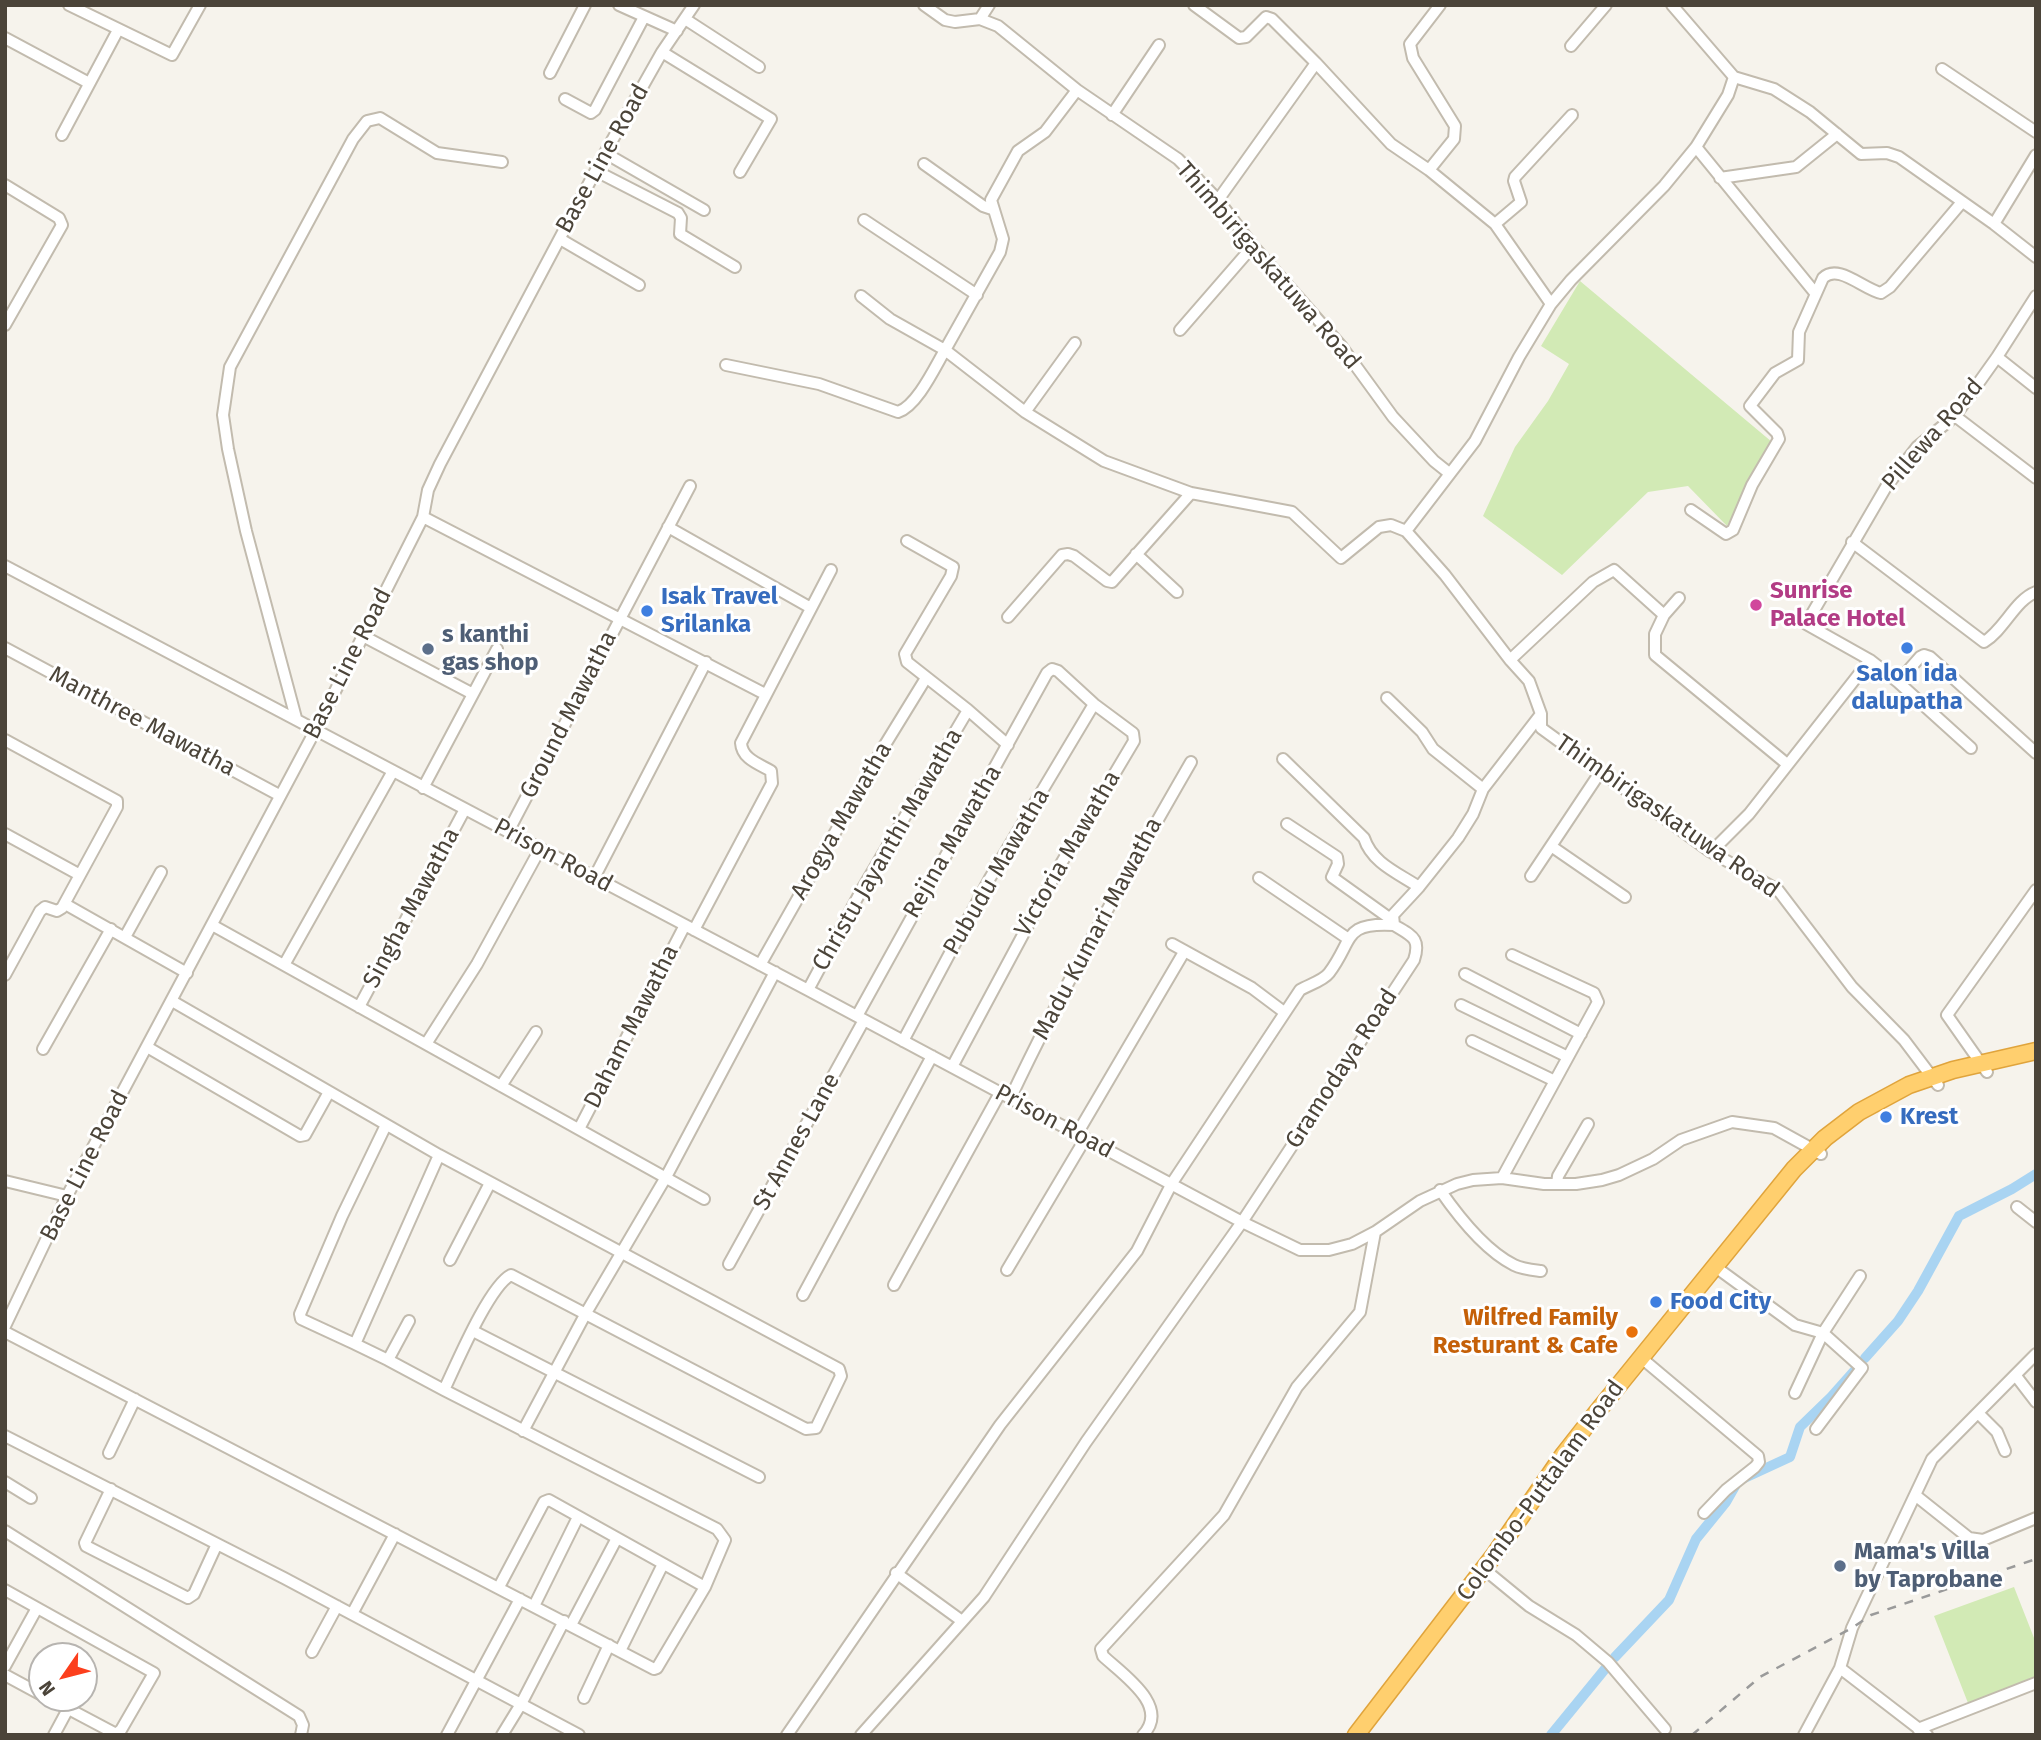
<!DOCTYPE html>
<html>
<head>
<meta charset="utf-8">
<style>
	body { margin:0 }
	#map { position:relative; width:2041px; height:1740px; overflow:hidden; background:#f6f3ec; font-family:"Fira Sans",sans-serif }
	canvas { display:block }
	.frame { position:absolute; inset:0; border:7px solid #4b4439; pointer-events:none }
	.north { position:absolute; left:28px; top:1642px; width:70px; height:70px; box-sizing:border-box; background:#fff; border:2px solid #b7b4b0; border-radius:50%; rotate:235deg; font-size:19px; font-weight:700; line-height:28px; text-align:center; color:#4b4439 }
	.north::after { content:''; display:block; margin:auto; width:24px; height:32px; background:#fc3f1d; clip-path:polygon(50% 0,100% 100%,50% 72%,0 100%) }
</style>
</head>
<body>
<div id="map">
<canvas width="2041" height="1740"></canvas>
<div class="frame"></div>
<div class="north">N</div>
</div>
<script>
const c = document.querySelector('canvas').getContext('2d');
c.lineJoin = 'round';
function fillPath(path, color) { c.fillStyle = color; c.fill(path, 'evenodd'); }
function stroke(path, color, width, dash) { c.strokeStyle = color; c.lineWidth = width; c.lineCap = dash ? 'butt' : 'round'; c.setLineDash(dash || []); c.stroke(path); }
function drawText(font, color, halo, rows, align = 'center') {
  c.font = font + ' "Fira Sans",sans-serif'; c.lineWidth = 6; c.setLineDash([]); c.textBaseline = 'middle'; c.strokeStyle = halo; c.fillStyle = color; for (const [text, x, y, turn = 0] of rows) {
    c.save(); c.translate(x, y); c.rotate((+turn || 0) * Math.PI / 180); c.textAlign = isNaN(turn) ? turn : align; if (halo) c.strokeText(text, 0, 0); c.fillText(text, 0, 0); c.restore();
  }
}
fillPath(new Path2D(`
	M1580,281L1772,442L1727,526L1688,486L1648,492L1562,575L1483,516L1515,447L1548,401L1569,364L1541,346Z
	M2014,1587L2036,1643V1677L1968,1703L1934,1616Z`), '#d2eab5');
stroke(new Path2D(`
	M1865,1358L1898,1321L1918,1291L1959,1216L2012,1189L2036,1174
	M1615,1657L1669,1600L1696,1539L1726,1502L1738,1481L1790,1457L1800,1427L1831,1397L1855,1370
	M1551,1735L1605,1669`), '#a9d4f2', 10);
const minor = new Path2D(`
	M69,5L172,55L200,5
	M619,5L677,31
	M924,5L945,20L955,22L980,19L998,26L1077,90L1178,159L1218,200L1253,246L1342,347L1393,417L1434,461L1449,473
	M1194,5L1239,38L1246,37L1266,17L1272,19L1316,63
	M1672,5L1734,77L1774,89L1810,112L1861,154L1887,153L1899,157L1994,224L2036,257
	M685,19L759,67
	M980,19L989,5
	M5,38L89,83
	M1571,46L1606,5
	M662,52L771,119L740,172
	M1942,69L2036,132
	M550,73L585,5
	M1734,77L1728,95L1696,147L1664,186L1571,280L1551,304L1519,357L1475,441L1406,531L1445,575L1510,660L1529,681L1541,714V728L1711,852L1778,890L1852,987L1904,1040L1938,1085
	M1077,90L1045,132L1018,151L991,200L1003,239L1000,252L945,350L1025,412L1104,461L1191,493L1292,512L1341,558L1379,527L1391,525L1406,531
	M565,99L591,113L595,110L644,17
	M1112,115L1159,45
	M62,135L118,30
	M1696,147L1816,294
	M605,153L704,210
	M924,164L983,206L992,209
	M1429,170L1454,139L1455,126L1413,58L1410,44L1440,5
	M596,171L678,213L681,218L680,234L735,267
	M1720,178L1796,167L1837,134
	M5,185L59,218L62,225L5,325
	M1218,200L1316,63L1391,144L1429,170L1495,224L1551,304
	M864,220L977,295
	M1495,224L1521,202L1514,181L1515,177L1572,115
	M1994,224L2036,155
	M560,239L639,285
	M1180,330L1253,246
	M1997,357L2036,388
	M726,365L819,384L898,412C917,406 935,367 945,350L890,319L861,296
	M1025,412L1075,343
	M1955,416L2036,478
	M1691,510L1726,534L1733,530L1752,485L1779,439L1777,433L1750,406L1775,373L1798,360L1799,332L1823,278C1838,263 1863,289 1881,293L1890,287L1962,202
	M423,517L765,694
	M668,527L811,608
	M907,541L953,567L951,576L905,654L907,662L968,710L1008,745
	M1852,542L1984,642C2004,630 2015,600 2036,592
	M1136,554L1177,592
	M5,566L808,990L1242,1222L1300,1250H1329L1352,1244L1375,1232L1420,1201L1457,1184L1473,1180L1502,1178L1544,1184H1576L1602,1180L1619,1175L1653,1159L1681,1140L1732,1122L1774,1128L1821,1154
	M1664,615L1655,634V655L1787,764
	M1008,617L1062,555L1068,554L1074,556L1107,581L1112,582L1191,493
	M363,636L473,694
	M5,648L279,795
	M1510,660L1593,582L1614,570L1664,615L1679,598
	M1870,660L1898,682L1971,748
	M1898,682L1920,657L1924,655L1930,657L2036,753
	M1387,698L1422,732L1433,749L1483,789
	M296,718L246,531L228,449L223,415L230,367L353,139L367,121L380,118L437,153L502,162
	M5,740L117,801V807L62,908L57,911L45,907L40,911L5,975
	M1283,759L1364,838C1372,863 1398,873 1419,887
	M423,788L497,649
	M1287,824L1337,857L1338,864L1332,877L1392,920
	M508,832L690,486
	M5,834L80,875
	M1551,846L1625,897
	M1711,852L1749,814L1870,660L1806,624L1886,487L1917,447L1955,416L1997,357L2036,296
	M1531,876L1601,771
	M594,878L706,662
	M1259,878L1347,938
	M65,904L187,973
	M212,925L704,1199
	M694,930L772,783L771,771C759,764 742,759 741,743L831,570
	M125,937L161,872
	M1172,944L1252,988L1284,1012
	M284,965L393,771
	M760,965L883,748L926,678
	M1465,974L1581,1034
	M808,990L861,891L968,710
	M172,1001L439,1155L839,1369L841,1376L816,1428L806,1429L511,1275C489,1286 456,1365 444,1390
	M1461,1005L1568,1057
	M359,1007L465,809
	M857,1016L1047,673L1052,669L1058,671L1094,704L1133,733L1134,741L1062,862L952,1067
	M903,1041L990,878L1094,704
	M1472,1041L1555,1081
	M426,1044L477,964L540,849
	M147,1047L300,1136L305,1135L329,1092
	M43,1049L111,929
	M1987,1072L1947,1015L2036,890
	M501,1086L536,1032
	M1010,1099C1065,983 1127,873 1191,762
	M386,1125L342,1216L300,1314L301,1319L355,1344L439,1155
	M579,1129L685,925
	M1077,1134L1184,952
	M1502,1178L1598,1002L1594,993L1512,955
	M5,1181L67,1196
	M1557,1184L1558,1176L1588,1124
	M1440,1190C1458,1216 1486,1251 1514,1265C1522,1269 1533,1270 1541,1271
	M2017,1207L2036,1222
	M450,1260L490,1183
	M729,1264L864,1020
	M1007,1270L1085,1139
	M1721,1271L1795,1325L1823,1333L1795,1393
	M894,1285L1000,1093
	M803,1295L932,1056
	M5,1326L67,1196L316,729L423,517L428,490L440,464L605,153L662,52L694,5
	M473,1331L759,1477
	M5,1332L654,1669L657,1668L705,1587L725,1540L717,1529L444,1390L388,1360L409,1321
	M355,1344L388,1360
	M1645,1361L1758,1456L1759,1462L1755,1467L1726,1490L1704,1513
	M2016,1376L2036,1402
	M1978,1413L1997,1432L2005,1451
	M1816,1429L1862,1368L1823,1333L1860,1276
	M523,1431L586,1313L666,1177L775,972
	M5,1436L284,1578L579,1735
	M109,1453L135,1399
	M5,1482L31,1498
	M111,1489L85,1543L86,1546L188,1598L194,1594L217,1544
	M1915,1495L1969,1538L1983,1540L2036,1518
	M5,1531L299,1716L303,1725L301,1735
	M896,1573L962,1621
	M1490,1574L1529,1606L1576,1635L1608,1662L1665,1729
	M499,1587L544,1502L549,1500L705,1587
	M5,1590L154,1673L121,1730L116,1734L48,1698
	M534,1606L578,1517
	M352,1614L395,1534
	M571,1625L617,1538
	M620,1651L663,1564
	M312,1652L337,1606
	M5,1666L37,1608
	M1840,1668L1927,1735
	M5,1675L42,1695
	M584,1698L609,1645
	M1918,1729L2036,1683
	M54,1735L68,1709
	M447,1735L520,1599
	M502,1735L521,1704L564,1621
	M787,1735L1000,1425L1137,1251L1172,1183L1300,990C1308,985 1323,981 1329,973C1354,940 1342,922 1394,925
	M861,1735L984,1597L1086,1442L1242,1222L1414,960C1421,938 1412,936 1394,925L1393,915L1419,887L1458,838L1473,814L1483,789L1541,714
	M1143,1735C1171,1706 1122,1674 1103,1656L1101,1649L1224,1515L1297,1387L1360,1312L1375,1232
	M1804,1735L1840,1668L1852,1628L1932,1459L2036,1354`);
const highway = new Path2D(`
	M1356,1735L1495,1554L1564,1454L1597,1412L1794,1169L1825,1138L1859,1112L1909,1085L1953,1070L2036,1051`);
stroke(minor, '#c2bbae', 14);
stroke(highway, '#e0a43c', 19);
stroke(minor, '#fff', 10);
stroke(highway, '#ffcf6e', 16);
stroke(new Path2D(`
	M1692,1735L1760,1677L1852,1628L1871,1615L2036,1559`), '#9a9a9a', 2.5, [9, 9]);
for (const [x, y, r, color] of [
	[1756,605,7,"#d1479c"],
	[647,611,7,"#3f7fe0"],
	[1907,648,7,"#3f7fe0"],
	[428,649,7,"#5c6f8a"],
	[1886,1117,7,"#3f7fe0"],
	[1656,1302,7,"#3f7fe0"],
	[1632,1332,7,"#e8710a"],
	[1840,1566,7,"#5c6f8a"]
]) { const dot = new Path2D(); dot.arc(x, y, r, 0, 2 * Math.PI); c.fillStyle = color; c.fill(dot); stroke(dot, '#fff', 2.5); }
drawText('24px', '#4b4439', '#fff', [
	["Base Line Road",603,159,-61],
	["Thimbirigaskatuwa Road",1268,266,49],
	["Pillewa Road",1933,435,-49],
	["Base Line Road",348,664,-63],
	["Ground Mawatha",569,715,-63],
	["Manthree Mawatha",142,722,28],
	["Thimbirigaskatuwa Road",1667,817,35],
	["Arogya Mawatha",842,821,-60],
	["Rejina Mawatha",953,842,-60],
	["Christu Jayanthi Mawatha",888,850,-60],
	["Victoria Mawatha",1068,854,-60],
	["Prison Road",553,856,28],
	["Pubudu Mawatha",997,872,-60],
	["Singha Mawatha",412,908,-62],
	["Madu Kumari Mawatha",1098,929,-62],
	["Daham Mawatha",632,1027,-63],
	["Gramodaya Road",1342,1069,-57],
	["Prison Road",1054,1122,28],
	["St Annes Lane",797,1142,-61],
	["Base Line Road",85,1166,-63],
	["Colombo-Puttalam Road",1541,1491,-54]
]);
drawText('bold 24px', '#b23c85', '#fff', [
	["Sunrise",1770,591],
	["Palace Hotel",1770,619]
], 'left');
drawText('bold 24px', '#366cbe', '#fff', [
	["Isak Travel",661,597],
	["Srilanka",661,625],
	["Salon ida",1907,674,"center"],
	["dalupatha",1907,702,"center"],
	["Krest",1900,1117],
	["Food City",1670,1302]
], 'left');
drawText('bold 24px', '#4e5e75', '#fff', [
	["s kanthi",442,635],
	["gas shop",442,663],
	["Mama's Villa",1854,1552],
	["by Taprobane",1854,1580]
], 'left');
drawText('bold 24px', '#c56008', '#fff', [
	["Wilfred Family",1618,1318],
	["Resturant & Cafe",1618,1346]
], 'right');
</script>
</body>
</html>
